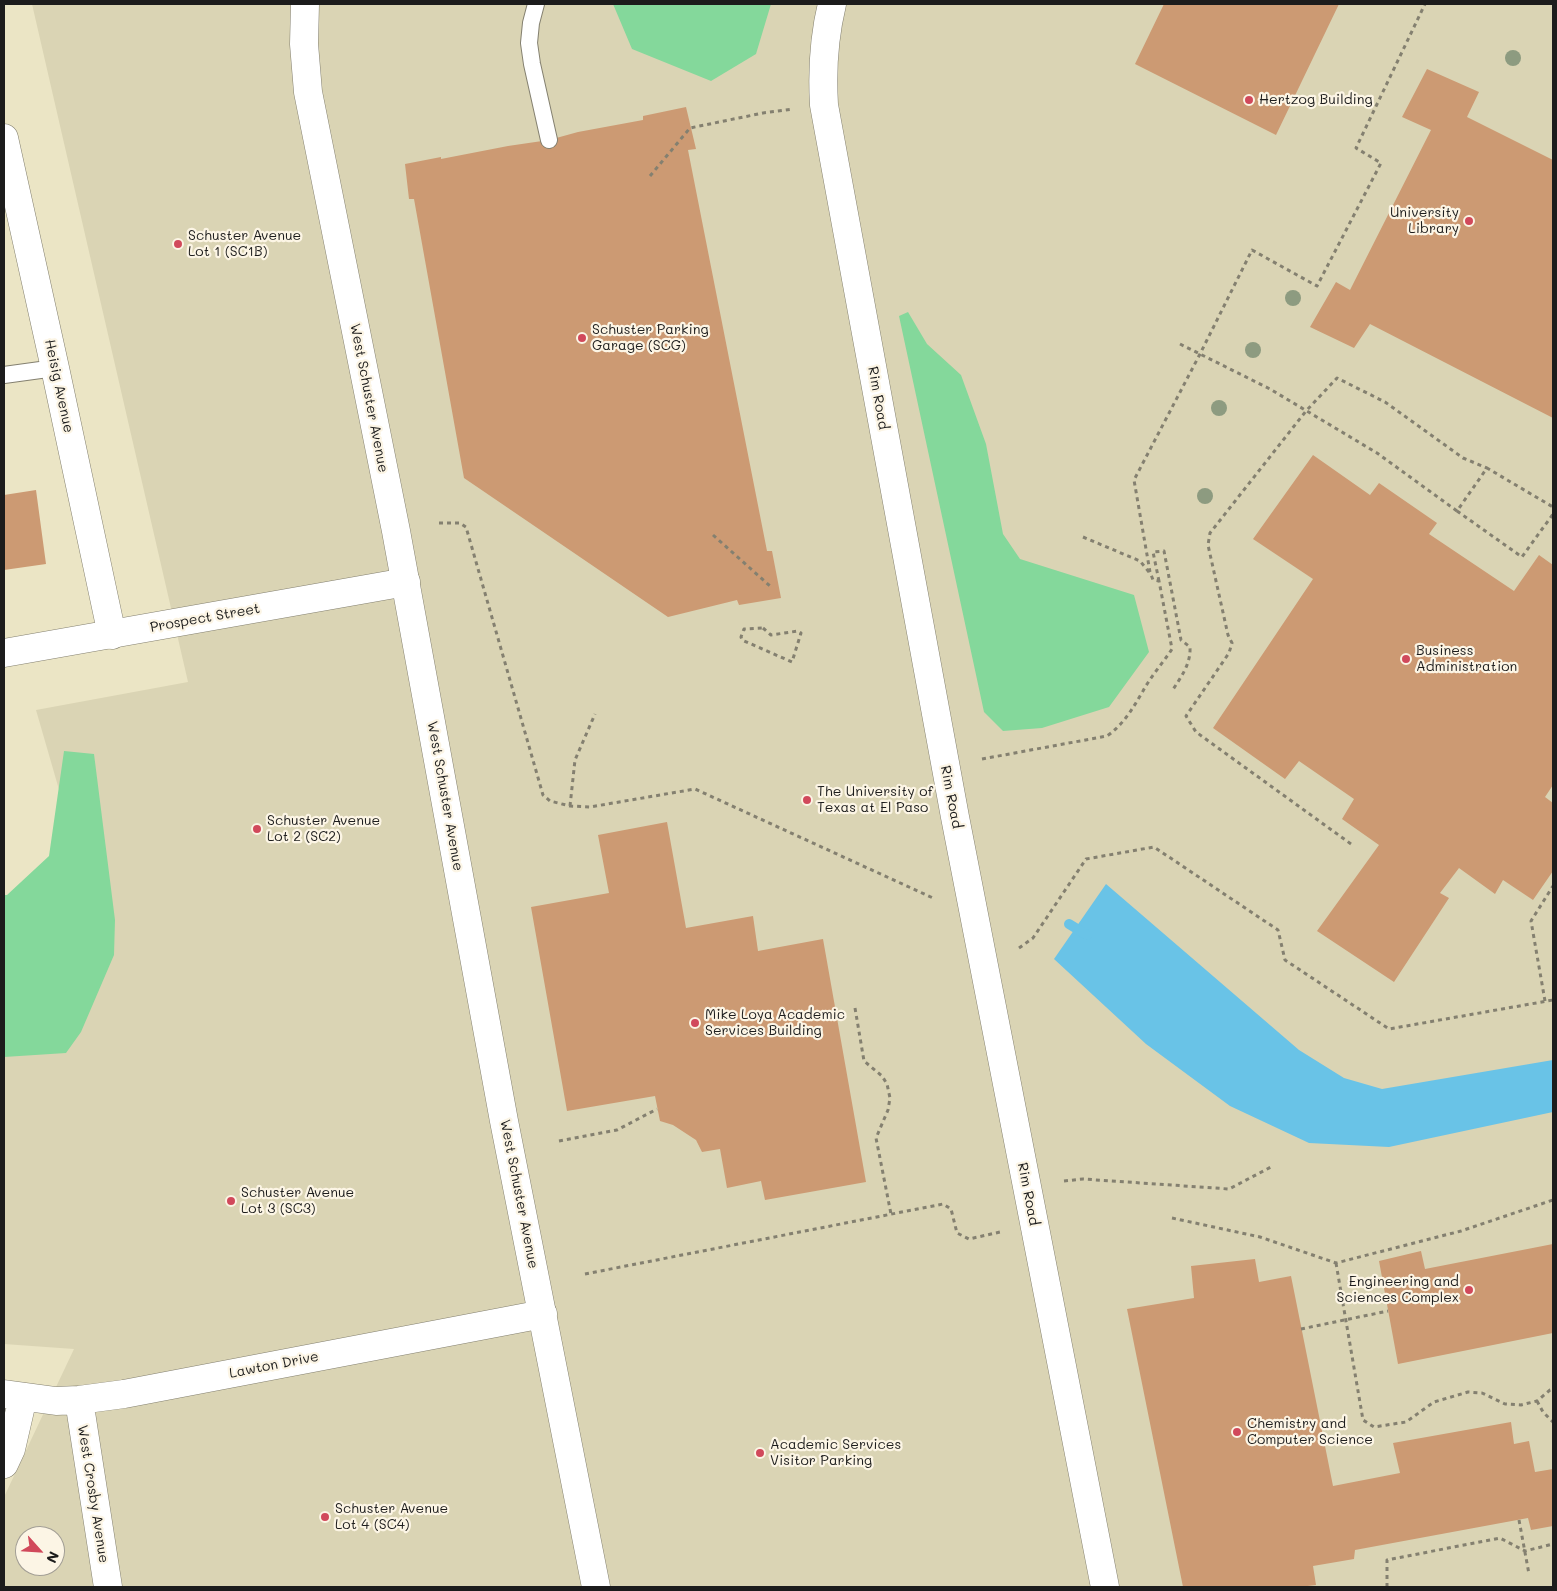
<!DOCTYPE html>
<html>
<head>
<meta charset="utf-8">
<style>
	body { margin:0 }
	#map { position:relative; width:1557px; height:1591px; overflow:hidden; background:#ebe5c5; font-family:Mali,sans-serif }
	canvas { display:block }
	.frame { position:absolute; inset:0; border:5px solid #1c1c1c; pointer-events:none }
	.north { position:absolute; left:15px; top:1526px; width:50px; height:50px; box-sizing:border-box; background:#fcf5e5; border:1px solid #a29e95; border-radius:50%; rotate:116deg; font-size:14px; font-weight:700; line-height:20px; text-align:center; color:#1c1c1c }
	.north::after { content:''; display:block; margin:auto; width:18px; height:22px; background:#d1495b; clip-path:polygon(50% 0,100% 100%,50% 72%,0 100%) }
</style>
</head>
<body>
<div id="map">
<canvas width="1557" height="1591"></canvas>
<div class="frame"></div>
<div class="north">N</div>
</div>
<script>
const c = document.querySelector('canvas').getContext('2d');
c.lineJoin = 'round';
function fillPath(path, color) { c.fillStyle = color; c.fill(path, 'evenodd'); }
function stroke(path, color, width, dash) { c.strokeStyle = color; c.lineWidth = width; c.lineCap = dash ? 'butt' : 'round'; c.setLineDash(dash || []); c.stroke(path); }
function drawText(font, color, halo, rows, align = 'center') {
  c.font = font + ' Mali,sans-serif'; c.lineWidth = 4.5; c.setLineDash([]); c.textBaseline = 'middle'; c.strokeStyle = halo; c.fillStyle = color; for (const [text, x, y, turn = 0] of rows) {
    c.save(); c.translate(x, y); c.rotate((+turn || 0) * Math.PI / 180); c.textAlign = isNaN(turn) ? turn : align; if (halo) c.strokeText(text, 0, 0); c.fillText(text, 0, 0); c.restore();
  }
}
fillPath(new Path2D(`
	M32,4H1553V1587H4V1497L74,1349L4,1344V975L88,890L36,710L188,682ZM25,1536H55V1566H25Z`), '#dad4b4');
fillPath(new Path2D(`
	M613,4H771L756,54L711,81L632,49Z
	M908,312L927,344L961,375L986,444L1003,534L1020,559L1134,595L1149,652L1109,707L1042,728L1003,731L984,712L899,316Z
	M64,751L94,754L115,920L114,955L81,1032L66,1053L4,1057V895H7L49,856Z`), '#84d89b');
fillPath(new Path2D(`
	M1106,884L1299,1050L1344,1078L1382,1089L1553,1060V1112L1389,1147L1309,1143L1230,1106L1146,1044L1054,959Z`), '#69c3e7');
stroke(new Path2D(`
	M1069,924L1087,935`), '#69c3e7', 10);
fillPath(new Path2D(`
	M1164,4H1339L1276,135L1135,64Z
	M1427,69L1479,92L1467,117L1553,160V418L1370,324L1354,348L1310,327L1336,282L1350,290L1431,130L1402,117Z
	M686,107L696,149L688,150L767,551H772L781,598L739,605L737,600L668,617L464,478L414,199H409L405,164L441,157V159L508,146L549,140L578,132L643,120V116Z
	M1313,455L1370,495L1379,483L1437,523L1429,534L1514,591L1539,555L1553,565V785L1545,797L1553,803V871L1533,900L1503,880L1495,894L1459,868L1440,893L1449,898L1394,982L1317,931L1379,845L1342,819L1354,799L1299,761L1285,779L1213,728L1313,579L1253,539Z
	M36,490L46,564L4,570V495Z
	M667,822L686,928L753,916L758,951L823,939L866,1182L765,1200L761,1181L727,1188L720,1149L702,1152L696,1140L673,1125L660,1121L655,1096L567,1111L531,907L609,893L598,835Z
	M1553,1244V1333L1398,1364L1379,1261L1421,1251L1425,1269Z
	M1255,1259L1259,1282L1291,1276L1333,1486L1400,1473L1393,1443L1511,1422L1514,1444L1529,1441L1535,1472L1553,1469V1526L1531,1530L1528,1518L1355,1550L1354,1559L1313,1566L1316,1585L1299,1587H1183L1127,1309L1194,1298L1191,1266Z`), '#cc9a73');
const service = new Path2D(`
	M536,4L531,23L529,43L532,64L549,140
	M4,375L55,368`);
const minor = new Path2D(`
	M832,4C824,37 822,71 824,105L955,817L1105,1587
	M4,138L55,368L112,635
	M4,1394L56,1401L79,1400L124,1394L543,1314
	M79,1400L108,1587
	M4,1464L11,1449L23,1397`);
const tertiary = new Path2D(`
	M4,653L406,582`);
const secondary = new Path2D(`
	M305,4L304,44L308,92L396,531L504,1121L596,1587`);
stroke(service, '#848070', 18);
stroke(minor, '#848070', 29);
stroke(tertiary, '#848070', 29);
stroke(secondary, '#848070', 29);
stroke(new Path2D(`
	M650,176L690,128L763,113L793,109
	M1180,344L1270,389L1377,453L1457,511L1487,468L1553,507
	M1457,511L1522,557L1553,514
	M439,523H460L466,527L543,795L550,801L570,806L590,807L695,789L933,898
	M713,535L770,586
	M1083,537L1140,561L1149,572
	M1159,581L1153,552L1164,551L1181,640L1190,647C1191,664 1181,677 1172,691
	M763,628L771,635L798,631L801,633L792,662L742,640L741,637L744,629Z
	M982,759L1107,736C1124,724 1133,708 1143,691C1151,676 1163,663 1172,649L1159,581L1153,580L1150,572L1134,480L1200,354L1252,250L1317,286L1381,163L1356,148L1425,4
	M570,806L575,760L595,714
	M1351,844L1196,732L1186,716L1229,653L1232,643L1228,635L1208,545L1210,533L1306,411L1337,378L1385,402L1463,458L1487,468
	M1019,948L1033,938L1086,859L1154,847L1278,930L1285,960L1389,1029L1553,1000
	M1545,1001L1531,921L1553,886
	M855,1008L864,1061L882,1076L887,1084L890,1098L888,1110L876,1138L891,1214
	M559,1141L617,1130L657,1109
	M1064,1181L1083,1179L1229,1189L1271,1167
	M1172,1218L1260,1237L1336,1263L1461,1231L1553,1200
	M1336,1263L1363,1420L1374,1427L1406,1422L1434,1402L1468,1392L1482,1393L1505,1404L1521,1405L1537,1401L1550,1390L1553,1389
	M585,1274L943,1204L951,1209L957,1233L969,1239L1000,1232
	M1537,1401L1543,1412L1553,1422
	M1519,1520L1529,1574
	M1387,1587V1560L1500,1538L1525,1551L1553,1544`), '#848070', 3, [4, 4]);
stroke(service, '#fff', 16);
stroke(minor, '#fff', 28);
stroke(tertiary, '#fff', 28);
stroke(secondary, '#fff', 28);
stroke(new Path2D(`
	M1301,1329L1388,1311`), '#848070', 3, [4, 4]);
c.fillStyle = '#8d9b80';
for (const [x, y] of [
	[1513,58],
	[1293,298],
	[1253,350],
	[1219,408],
	[1205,496]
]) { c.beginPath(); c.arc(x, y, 8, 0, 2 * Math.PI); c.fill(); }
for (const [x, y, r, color] of [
	[1249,100,5,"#d1495b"],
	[1469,221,5,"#d1495b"],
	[178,244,5,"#d1495b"],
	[582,338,5,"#d1495b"],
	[1406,659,5,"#d1495b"],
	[807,800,5,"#d1495b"],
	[257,829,5,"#d1495b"],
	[695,1023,5,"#d1495b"],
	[231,1201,5,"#d1495b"],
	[1469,1290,5,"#d1495b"],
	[1237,1432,5,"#d1495b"],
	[760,1453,5,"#d1495b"],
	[325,1517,5,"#d1495b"]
]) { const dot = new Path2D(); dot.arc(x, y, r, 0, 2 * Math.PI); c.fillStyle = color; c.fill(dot); stroke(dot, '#fcf5e5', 2); }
drawText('14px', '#1c1c1c', '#fcf5e5', [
	["Hertzog Building",1259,100],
	["University",1459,213,"right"],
	["Library",1459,229,"right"],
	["Schuster Avenue",188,236],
	["Lot 1 (SC1B)",188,252],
	["Schuster Parking",592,330],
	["Garage (SCG)",592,346],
	["Business",1416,651],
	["Administration",1416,667],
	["The University of",817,792],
	["Texas at El Paso",817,808],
	["Schuster Avenue",267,821],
	["Lot 2 (SC2)",267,837],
	["Mike Loya Academic",705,1015],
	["Services Building",705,1031],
	["Schuster Avenue",241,1193],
	["Lot 3 (SC3)",241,1209],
	["Engineering and",1459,1282,"right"],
	["Sciences Complex",1459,1298,"right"],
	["Chemistry and",1247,1424],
	["Computer Science",1247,1440],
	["Academic Services",770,1445],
	["Visitor Parking",770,1461],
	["Schuster Avenue",335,1509],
	["Lot 4 (SC4)",335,1525]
], 'left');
drawText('14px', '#1c1c1c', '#fcf5e5', [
	["Heisig Avenue",59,386,78],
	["West Schuster Avenue",369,398,79],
	["Rim Road",878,398,80],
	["Prospect Street",205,618,-10],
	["West Schuster Avenue",445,796,80],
	["Rim Road",951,797,79],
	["West Schuster Avenue",519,1194,79],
	["Rim Road",1028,1194,79],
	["Lawton Drive",274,1365,-11],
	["West Crosby Avenue",93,1494,81]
]);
</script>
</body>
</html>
